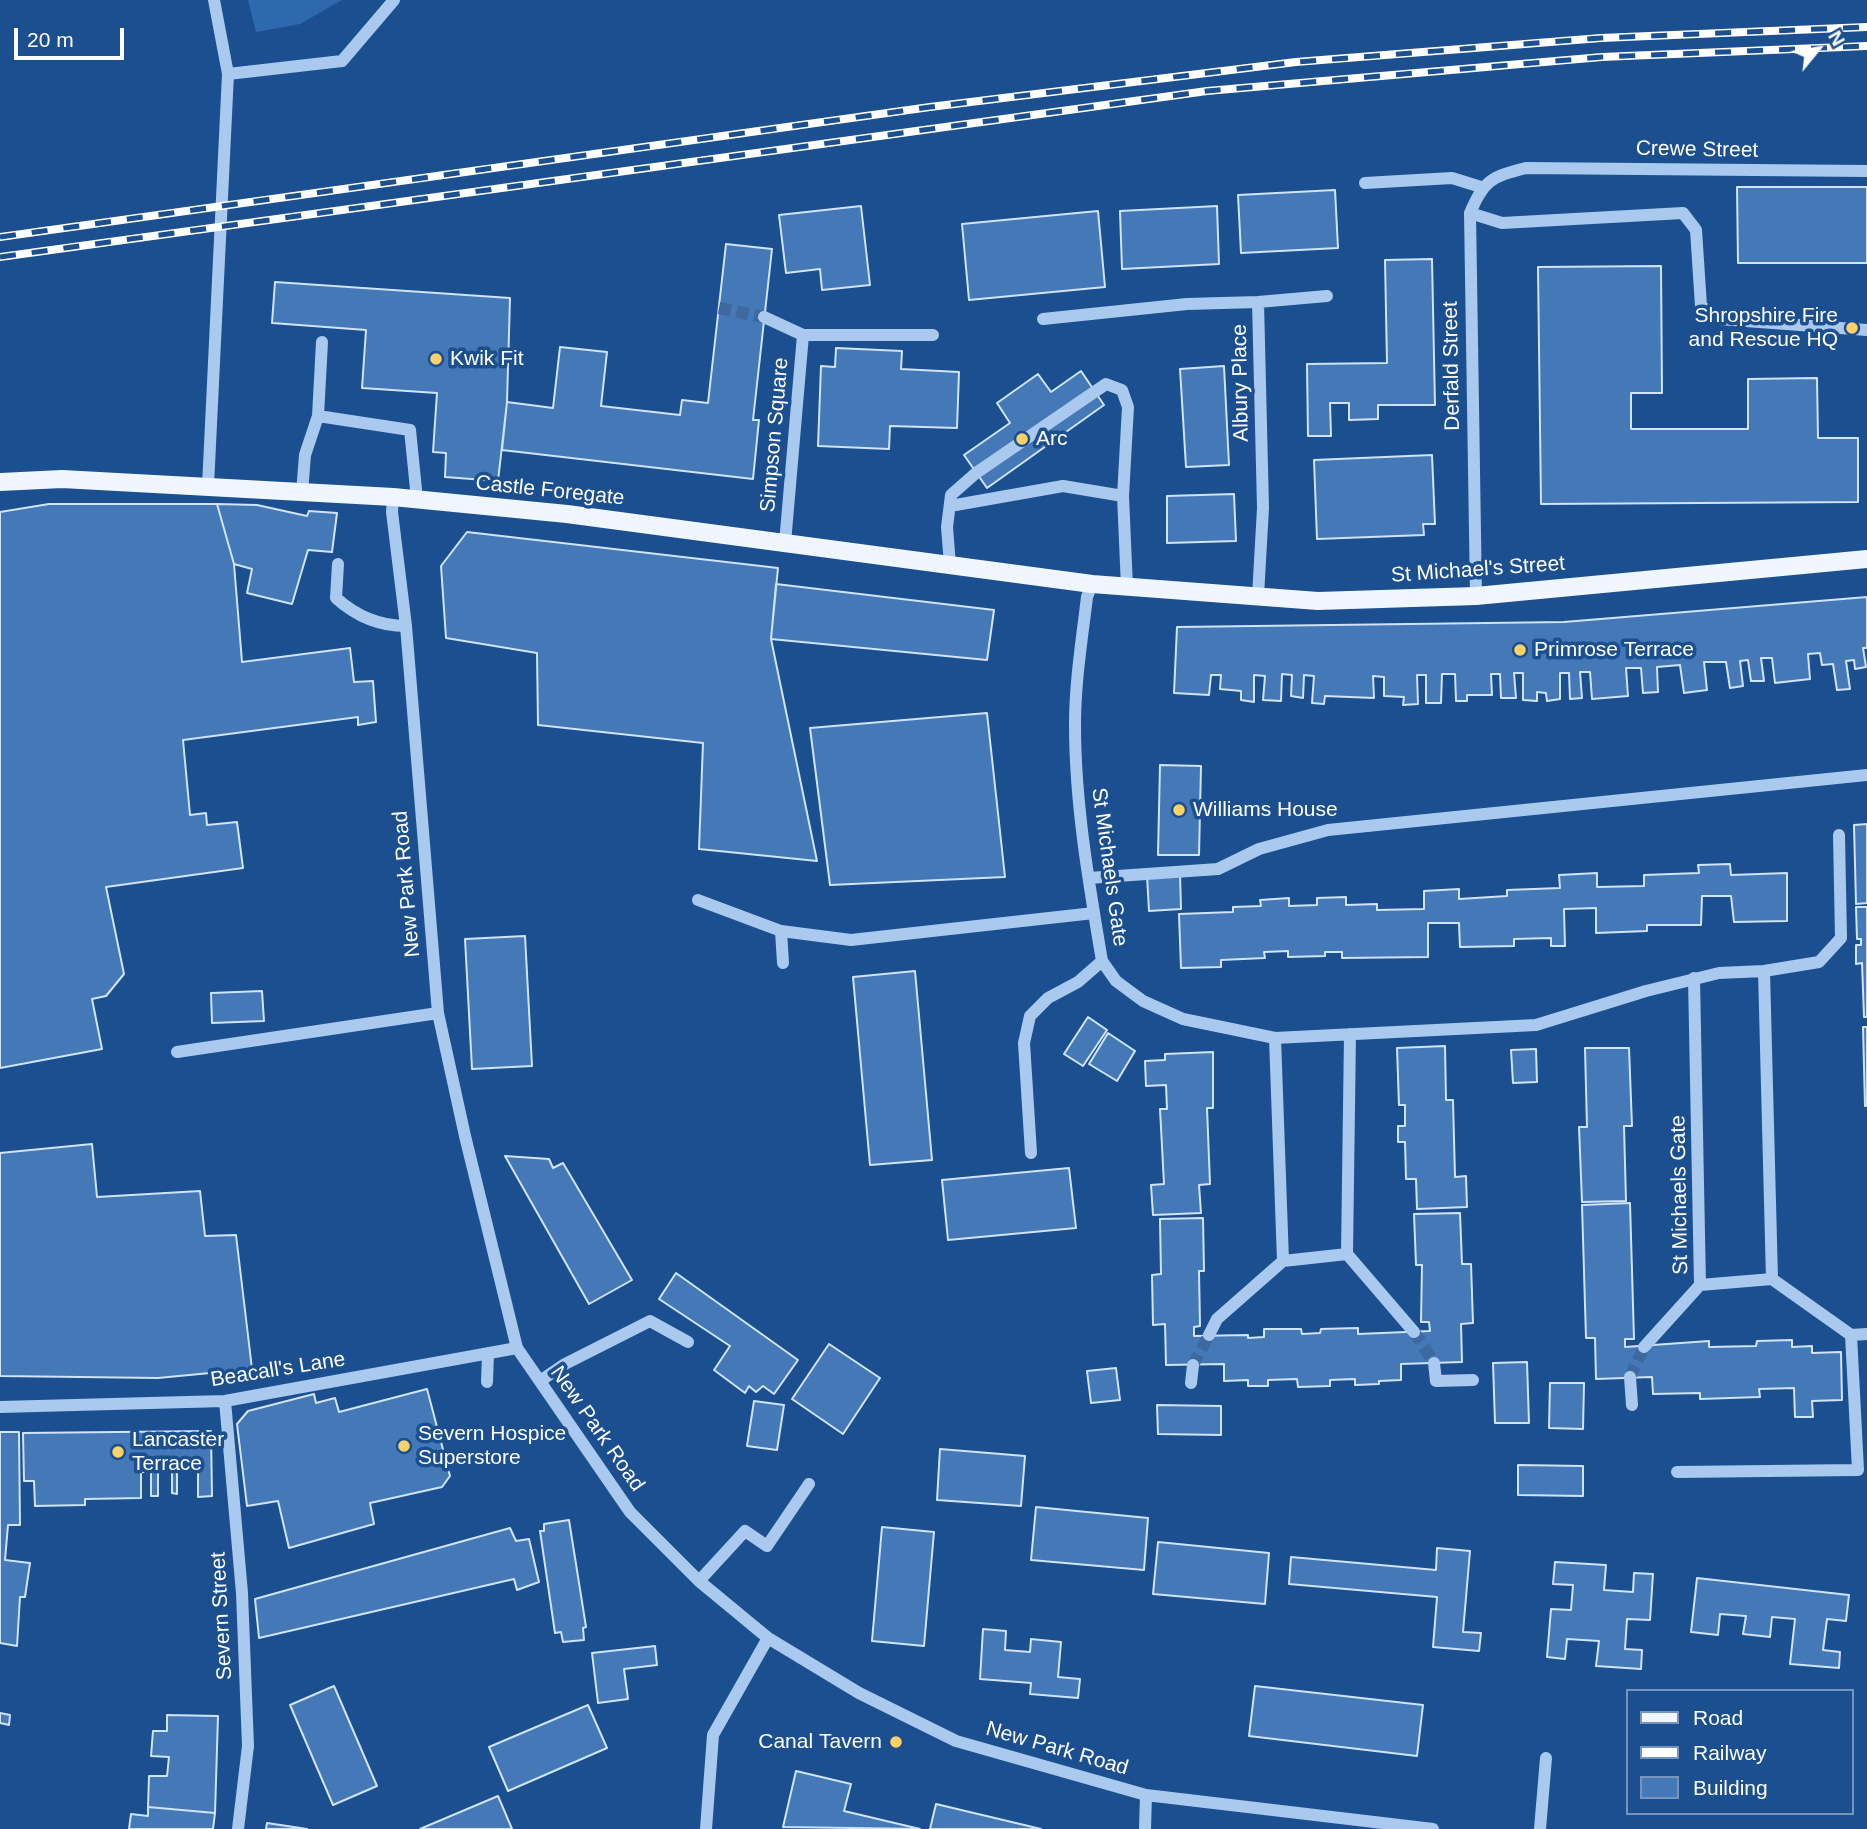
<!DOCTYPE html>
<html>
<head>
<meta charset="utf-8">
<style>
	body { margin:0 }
	#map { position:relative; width:1867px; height:1829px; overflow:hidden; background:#1b4f8f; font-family:Helvetica,sans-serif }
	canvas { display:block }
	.legend { position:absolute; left:1626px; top:1689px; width:228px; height:126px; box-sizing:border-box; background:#1b4f8f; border:2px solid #7695bc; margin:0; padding:9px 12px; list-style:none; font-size:21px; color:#fff }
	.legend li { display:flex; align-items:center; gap:14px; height:35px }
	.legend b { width:35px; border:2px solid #7695bc }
	.north { position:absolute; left:1783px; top:14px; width:70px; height:70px; -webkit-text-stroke:5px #1b4f8f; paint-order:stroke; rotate:60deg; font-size:19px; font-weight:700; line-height:28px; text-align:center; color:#fff }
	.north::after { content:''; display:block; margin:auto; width:24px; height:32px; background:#fff; clip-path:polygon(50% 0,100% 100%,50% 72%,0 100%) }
	.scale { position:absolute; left:14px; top:28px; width:110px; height:32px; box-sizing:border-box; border:4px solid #fff; border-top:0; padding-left:9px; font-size:21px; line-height:24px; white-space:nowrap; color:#fff; -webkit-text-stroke:5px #1b4f8f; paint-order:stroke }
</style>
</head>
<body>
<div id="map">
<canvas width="1867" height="1829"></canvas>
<ul class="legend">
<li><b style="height:9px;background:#f0f6ff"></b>Road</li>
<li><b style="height:9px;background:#fff"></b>Railway</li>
<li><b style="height:19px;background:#4478b7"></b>Building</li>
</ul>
<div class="north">N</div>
<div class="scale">20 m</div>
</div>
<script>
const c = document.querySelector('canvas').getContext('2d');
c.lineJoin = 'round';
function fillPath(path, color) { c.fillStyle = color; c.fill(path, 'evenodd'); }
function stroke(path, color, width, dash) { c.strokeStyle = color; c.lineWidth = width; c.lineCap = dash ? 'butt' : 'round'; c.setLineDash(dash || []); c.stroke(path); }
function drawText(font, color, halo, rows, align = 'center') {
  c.font = font + ' Helvetica,sans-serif'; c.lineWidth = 7; c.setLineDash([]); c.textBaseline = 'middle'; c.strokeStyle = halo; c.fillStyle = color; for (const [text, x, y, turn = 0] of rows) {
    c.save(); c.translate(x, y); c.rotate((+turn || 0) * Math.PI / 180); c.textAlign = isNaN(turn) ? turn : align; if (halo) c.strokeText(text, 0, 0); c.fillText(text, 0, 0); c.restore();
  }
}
fillPath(new Path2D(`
	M248,0H342L300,24L256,32Z`), '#2e69ad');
const building = new Path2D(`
	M1737,187H1867V263H1738Z
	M1335,190L1338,248L1241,253L1238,195Z
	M861,206L870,285L822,290L820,269L786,273L779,215Z
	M1217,206L1219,264L1122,269L1120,211Z
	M1098,211L1105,287L969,300L962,224Z
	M726,244L772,249L753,420H759L753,479L502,450L507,402L553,408L560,347L607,352L601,406L680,415L682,400L708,403Z
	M1432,259L1435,405H1378V419L1349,420V403H1330L1331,436H1308L1307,364L1387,363L1385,260Z
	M1661,266L1662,393H1631V429H1748V379L1817,378L1818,438H1858V502L1541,504L1538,267Z
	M275,282L510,298L507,402L498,481L445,477L446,453L433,452L437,393L362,388L366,330L272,323Z
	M836,348L902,351L901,369L959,372L957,428L890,426L889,449L818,446L821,366L835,367Z
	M1224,366L1229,465L1186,467L1180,369Z
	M1081,371L1104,405L987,488L964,455L1010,423L997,403L1038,374L1051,392Z
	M1432,455L1435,524H1423L1424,535L1317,539L1314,460Z
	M1234,494L1236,541L1167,543V496Z
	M49,504H217L234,564L242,662L350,648L354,682L373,681L376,722L358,725V717L183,740L190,815L206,813L207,825L237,822L243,868L106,887L124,974L106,996L92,999L102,1049L0,1068V512Z
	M217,504L257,505L307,516L309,511L337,513L332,552L308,550L292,604L247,593L252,569L234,564Z
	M467,532L778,568L771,639L817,861L699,849L703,743L538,725L537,653L446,638L441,566Z
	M776,584L994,610L987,660L771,639Z
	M1867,597V648H1863L1866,667L1855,669L1854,660L1846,661L1850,689L1837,690L1833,664L1822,665L1820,653L1808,654L1810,679L1775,683L1772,658H1761L1764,681H1751L1748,660L1740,661L1743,686L1730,688L1726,662H1704L1707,690L1684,693L1680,665L1657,667L1658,692L1643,693L1641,668H1626L1628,696L1592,699L1590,672H1580L1582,698L1570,699L1569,673H1560V699L1547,701L1546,693L1537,692V701L1523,700V673H1514L1516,698H1501L1500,674H1491L1492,695H1467V701H1456L1455,674H1442L1441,703H1426V675H1417L1418,704L1403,705L1404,697L1384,696V677L1373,676L1374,698L1325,696L1324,704L1312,703L1314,676L1304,675L1303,698L1291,696L1292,675L1282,674L1281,701L1263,700L1265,676L1254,675V702L1241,700V691L1220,689L1221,675H1211L1209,695L1174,693L1177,627L1564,622Z
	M987,713L1005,877L830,885L810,728Z
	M1160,765L1201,766L1199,855H1158Z
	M1867,824V903L1856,904L1854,825Z
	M1730,864L1731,875L1787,873V921L1734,922L1731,896H1702L1701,925H1647V931L1596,933V908L1564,909L1565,946H1551V938L1514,939V946L1460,947L1459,923H1428V957L1342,958V952H1325V956L1288,957V951L1264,952L1265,958L1221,960V967L1181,968L1179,914L1233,912V907L1261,906L1260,900L1289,898V906L1317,905V898L1346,897V905L1377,904V910L1424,909V891L1459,889V899L1507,896V890L1560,888L1559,875L1597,873V887L1644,886V875L1699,873L1698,865Z
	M1180,874L1181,909L1149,911L1147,875Z
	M1856,907H1867V1017H1864L1862,963L1856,964V945H1861V939H1857Z
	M525,936L532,1066L472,1069L465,939Z
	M915,971L932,1160L870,1165L853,977Z
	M262,991L264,1021L212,1023L211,993Z
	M1088,1017L1107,1030L1083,1066L1064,1054Z
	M1863,1027H1867V1106H1865Z
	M1108,1033L1135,1051L1117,1081L1089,1064Z
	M1445,1046L1446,1100H1453L1455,1177L1466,1176L1467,1207L1417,1209L1416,1179H1406L1405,1142H1398V1126H1405V1105H1399L1397,1048Z
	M1585,1048H1629L1632,1126H1624L1626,1201L1582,1202L1579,1127H1587Z
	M1536,1049L1537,1082L1513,1083L1511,1050Z
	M1213,1052V1108H1207L1210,1184L1199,1185L1201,1213L1153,1215L1151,1185L1164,1184L1160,1109H1167L1166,1085L1146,1086L1145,1061L1165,1060V1054Z
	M92,1144L97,1197L200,1191L205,1236L236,1235L252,1369L158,1378L0,1376V1153Z
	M505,1156L549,1159L553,1168L563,1163L632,1280L589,1304Z
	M1069,1168L1076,1228L948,1240L942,1180Z
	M1630,1203L1634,1339H1625V1347L1709,1341V1347L1756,1346L1757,1341L1792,1340V1347L1812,1346V1353L1841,1352L1842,1400L1812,1401L1813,1417H1795L1794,1388L1759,1389L1760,1397L1700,1399V1393L1653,1394L1652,1377L1596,1379L1595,1338H1586L1582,1205Z
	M1460,1213L1462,1264H1471L1473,1323L1461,1324L1462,1362L1401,1364V1380L1379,1381V1384L1355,1385V1379L1330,1380V1386L1298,1387L1297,1379L1268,1380V1386H1248V1380L1224,1381V1364L1166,1365L1165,1324L1153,1325L1152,1275L1161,1274L1160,1219L1203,1218L1204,1271H1199L1200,1326L1194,1327V1336L1248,1335V1338L1264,1337V1329H1301L1302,1334L1320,1333L1321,1329L1358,1328V1334L1430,1331L1429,1322H1421L1422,1265H1416L1414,1214Z
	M676,1273L798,1360L774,1394L763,1386L756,1392L749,1386L745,1393L714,1370L730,1346L659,1299Z
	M829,1344L880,1378L843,1434L792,1399Z
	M1527,1362L1529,1423H1495L1493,1363Z
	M1116,1368L1120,1400L1091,1403L1087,1371Z
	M1550,1383H1584L1583,1429L1549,1428Z
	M427,1389L450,1476L442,1487L370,1503L374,1524L289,1548L278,1501L247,1506L237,1424L248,1411L314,1394L316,1403L335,1398L339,1412Z
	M754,1401L784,1405L777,1450L747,1446Z
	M1157,1405L1221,1406V1435L1158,1434Z
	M211,1431L212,1496L198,1497V1471H177V1494L172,1493V1471H158V1496H151V1472H141V1498L85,1499V1505L35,1506L34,1481H24L23,1433Z
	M0,1432H19L20,1525H8L5,1560L30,1563L25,1597H20L17,1646L0,1643Z
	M940,1449L1025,1456L1021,1506L937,1500Z
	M1518,1465L1583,1466V1496L1518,1495Z
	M1036,1507L1148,1518L1144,1570L1031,1560Z
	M569,1520L586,1627L583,1628L584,1640L563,1642L561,1632L555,1633L540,1531H544V1524Z
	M882,1527L934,1532L924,1646L872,1641Z
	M510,1528L516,1541L529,1539L539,1582L517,1590L514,1579L259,1638L255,1599Z
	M1158,1542L1269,1553L1265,1604L1153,1594Z
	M1437,1548L1470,1551L1463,1632L1481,1633L1479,1651L1433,1647L1437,1597L1289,1584L1291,1557L1436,1570Z
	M1555,1562L1606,1565L1604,1590L1633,1592L1634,1573L1653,1574L1650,1620L1627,1619L1625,1649L1642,1650L1641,1669L1596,1666L1599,1641L1567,1639L1565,1659L1547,1657L1551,1609L1571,1610L1573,1585L1553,1584Z
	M1697,1578L1849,1595L1846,1621L1827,1619L1823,1650L1840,1652L1839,1668L1790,1664L1795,1619L1772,1617L1770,1637L1743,1634L1746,1616L1720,1614L1718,1635L1691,1632Z
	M983,1629L1006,1631L1005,1650L1030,1652L1031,1639L1061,1642L1058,1677L1080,1679L1078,1698L1030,1694L1031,1683L980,1679Z
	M655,1646L657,1665L624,1669L628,1699L598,1703L592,1653Z
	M334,1686L377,1786L333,1805L290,1705Z
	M1255,1686L1423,1705L1417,1756L1249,1736Z
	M588,1705L607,1748L508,1791L489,1747Z
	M0,1713L10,1715L9,1725L0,1723Z
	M167,1715L218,1716L215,1813L148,1807L149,1776H167L169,1757L151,1756L153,1731H167Z
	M796,1771L851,1784L844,1811L920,1829L783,1827Z
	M498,1796L512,1829H420Z
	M936,1804L1041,1829H930Z
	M148,1807L215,1813L213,1829H129L131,1814L148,1816Z
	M267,1823L307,1829H266Z`);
fillPath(building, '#4478b7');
stroke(building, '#cfe3fa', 2);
stroke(new Path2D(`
	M719,308L764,317
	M1414,1332L1434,1363
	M1193,1365L1209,1335
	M1630,1377L1644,1347`), '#3d69a0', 12, [12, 6]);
stroke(new Path2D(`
	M228,74L342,61L394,0
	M1365,183L1452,178L1481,187
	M1470,213L1502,223L1683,213L1696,230L1701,306L1719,319L1867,330
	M1258,302L1327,296
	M764,317L803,335
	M1043,319L1187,304L1258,302L1263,508L1258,596
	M318,416L322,342
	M208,486L228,74L214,0
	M302,493L305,455L318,416L410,430L417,499
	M393,497L392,512L406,626L438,1013L465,1136L517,1348L630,1512L699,1581L768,1638L859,1693L956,1741L1146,1795L1433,1829
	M950,506L1063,486L1123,496
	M785,543L803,335H933
	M338,564L336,598C356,616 378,626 406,626
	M950,565L947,527L951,495L976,473L1106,384L1122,390L1128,407L1123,496L1127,587
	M1092,584L1087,597C1082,639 1075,682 1075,725C1075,804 1089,884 1102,961L1116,981L1143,1001L1183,1019L1275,1038L1536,1025L1646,991L1719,973L1764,971L1819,962L1841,938L1839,835
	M1476,596L1470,213C1484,180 1491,177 1526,168L1867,171
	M1089,878L1218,869L1259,849L1328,830L1867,775
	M698,900L781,931
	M783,963L781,931L851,940L1094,913
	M1694,978L1700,1285L1772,1279L1764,971
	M1275,1038L1283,1261L1347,1254L1350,1034
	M177,1052L438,1013
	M1031,1153L1024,1043L1030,1016L1048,998L1078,982L1102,961
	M1347,1254L1414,1332
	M1209,1335L1217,1319L1283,1261
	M1851,1335L1867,1334
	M1644,1347L1700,1285
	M1434,1363L1436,1381L1473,1380
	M1630,1377L1632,1405
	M540,1381L565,1364L650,1321L688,1342
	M487,1382L488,1353
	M1191,1383L1193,1365
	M225,1401L242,1593L248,1746L238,1829
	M0,1407L225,1401L517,1348
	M1677,1472L1858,1470L1851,1335L1772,1279
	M699,1581L745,1531L767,1546L809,1484
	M706,1829L713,1735L768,1638
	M1145,1829L1146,1795
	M1540,1829L1546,1758`), '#a9c9ee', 12);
stroke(new Path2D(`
	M0,482L62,479L393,497L567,514L1092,584L1318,601L1476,596L1867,559`), '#f0f6ff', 18);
const rail = new Path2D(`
	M0,237L930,107L1296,62L1601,38L1867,27
	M0,257L1207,91L1602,57L1867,46`);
stroke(rail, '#fff', 8);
stroke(rail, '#1b4f8f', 5, [16]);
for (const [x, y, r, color] of [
	[1852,328,7,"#ffd166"],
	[436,359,7,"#ffd166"],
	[1022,439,7,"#ffd166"],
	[1520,650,7,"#ffd166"],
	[1179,810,7,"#ffd166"],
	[404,1446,7,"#ffd166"],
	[118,1452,7,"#ffd166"],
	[896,1742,7,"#ffd166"]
]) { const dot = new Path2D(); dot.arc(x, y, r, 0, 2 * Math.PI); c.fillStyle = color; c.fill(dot); stroke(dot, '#1b4f8f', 2.5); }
drawText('21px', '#fff', '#1b4f8f', [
	["Crewe Street",1697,150,1],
	["Derfald Street",1452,366,-91],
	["Albury Place",1241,383,-91],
	["Simpson Square",775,435,-85],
	["Castle Foregate",550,491,6],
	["St Michael's Street",1478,570,-4],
	["St Michaels Gate",1109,867,82],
	["New Park Road",407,884,-95],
	["St Michaels Gate",1680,1195,-91],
	["Beacall's Lane",278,1370,-9],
	["New Park Road",597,1429,55],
	["Severn Street",222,1616,-93],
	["New Park Road",1057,1749,16]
]);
drawText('21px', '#fff', '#1b4f8f', [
	["Shropshire Fire",1838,316,"right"],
	["and Rescue HQ",1838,340,"right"],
	["Kwik Fit",450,359],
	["Arc",1036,439],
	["Primrose Terrace",1534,650],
	["Williams House",1193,810],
	["Severn Hospice",418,1434],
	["Superstore",418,1458],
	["Lancaster",132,1440],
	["Terrace",132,1464],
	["Canal Tavern",882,1742,"right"]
], 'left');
</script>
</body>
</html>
